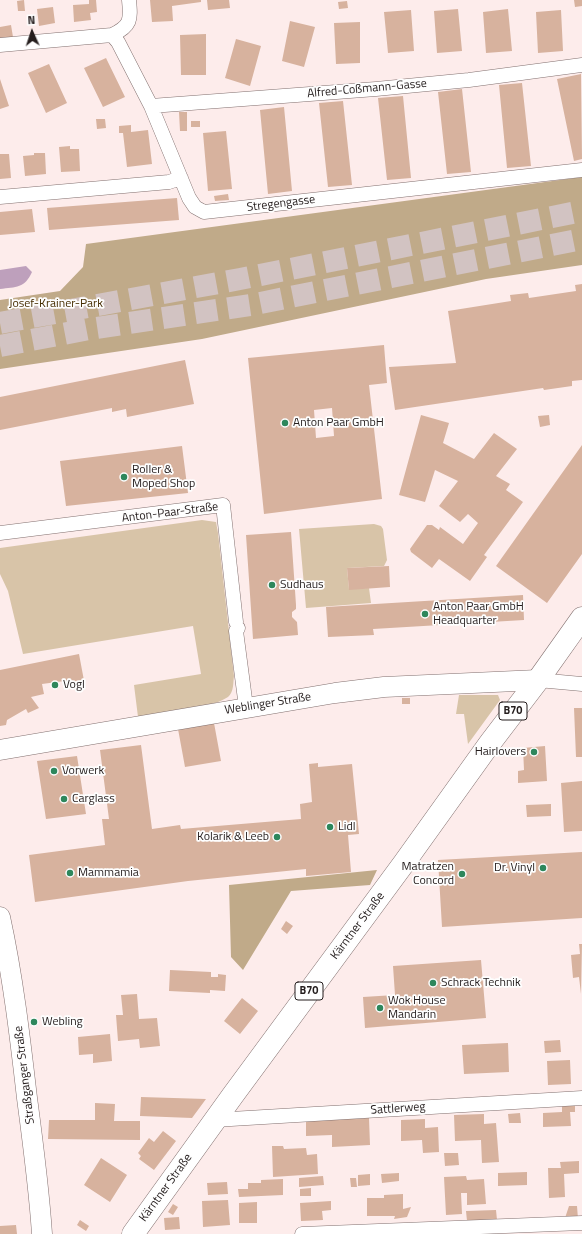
<!DOCTYPE html>
<html>
<head>
<meta charset="utf-8">
<style>
	body { margin:0 }
	#map { position:relative; width:582px; height:1234px; overflow:hidden; background:#fdeceb; font-family:"Titillium Web",sans-serif }
	canvas { display:block }
	.north { position:absolute; left:12px; top:12px; width:40px; height:40px; -webkit-text-stroke:3px #fefefe; paint-order:stroke; rotate:357deg; font-size:11px; font-weight:700; line-height:16px; text-align:center; color:#241d1d }
	.north::after { content:''; display:block; margin:auto; width:14px; height:18px; background:#241d1d; clip-path:polygon(50% 0,100% 100%,50% 72%,0 100%) }
</style>
</head>
<body>
<div id="map">
<canvas width="582" height="1234"></canvas>
<div class="north">N</div>
</div>
<script>
const c = document.querySelector('canvas').getContext('2d');
c.lineJoin = 'round';
function fillPath(path, color) { c.fillStyle = color; c.fill(path, 'evenodd'); }
function stroke(path, color, width, dash) { c.strokeStyle = color; c.lineWidth = width; c.lineCap = dash ? 'butt' : 'round'; c.setLineDash(dash || []); c.stroke(path); }
function drawText(font, color, halo, rows, align = 'center') {
  c.font = font + ' "Titillium Web",sans-serif'; c.lineWidth = 3.5; c.setLineDash([]); c.textBaseline = 'middle'; c.strokeStyle = halo; c.fillStyle = color; for (const [text, x, y, turn = 0] of rows) {
    c.save(); c.translate(x, y); c.rotate((+turn || 0) * Math.PI / 180); c.textAlign = isNaN(turn) ? turn : align; if (halo) c.strokeText(text, 0, 0); c.fillText(text, 0, 0); c.restore();
  }
}
fillPath(new Path2D(`
	M202,520L216,522L218,533L234,676C233,683 234,692 228,697C208,710 162,713 138,717L134,685L201,674L193,626L23,654L8,591L0,574V548Z
	M374,524L381,526L383,529L387,560L384,566L347,568L349,589L369,588L371,603L306,608L299,529Z
	M459,695H498L500,700L468,744L464,714H456Z`), '#d8c4a8');
fillPath(new Path2D(`
	M582,177V265L486,279L202,339L0,369V300L60,291L83,267L86,244Z
	M377,870L370,885L291,891L243,970L231,957L229,885Z`), '#c0aa89');
fillPath(new Path2D(`
	M26,266L32,272C25,288 16,287 0,289V270Z`), '#bea0bc');
fillPath(new Path2D(`
	M24,0L25,11H18L17,1Z
	M89,0H96L97,12L90,13L91,20L74,22L73,5L89,4Z
	M150,0H201V2L172,6L173,21L152,22Z
	M207,0H229L230,8L208,10Z
	M574,0H582V6L575,7Z
	M347,1L348,8L339,9L338,2Z
	M53,7L55,23L39,26L37,9Z
	M458,9L462,51L437,53L434,11Z
	M508,9L512,51L486,53L483,12Z
	M411,10L414,51L388,53L384,12Z
	M561,10L563,51L538,53L536,12Z
	M290,21L315,27L304,67L282,61Z
	M360,22V63L336,64L334,23Z
	M11,25L13,37L0,39V27Z
	M206,34V75H181L180,35Z
	M236,39L261,46L250,86L225,78Z
	M106,58L125,97L103,107L84,68Z
	M49,64L67,103L46,113L28,73Z
	M581,74L582,159L574,161L557,79Z
	M0,79L9,106L0,109Z
	M522,83L531,166L507,168L499,85Z
	M462,89L471,172L447,174L438,92Z
	M403,96L411,178L387,180L378,98Z
	M343,101L352,185L328,187L319,103Z
	M284,107L292,191L268,194L260,110Z
	M179,112H187V131H180Z
	M96,119H105L106,128L97,129Z
	M191,121H200V127H191Z
	M131,125V132L148,130L152,164L127,167L123,133H119V126Z
	M226,131L232,189L208,191L203,133Z
	M70,146V149H79L80,171L61,172L59,147Z
	M34,153H45L46,174L25,176L23,156L34,155Z
	M0,154H9L11,178L0,179Z
	M228,194L229,200L215,201L214,196Z
	M177,198L179,220L49,230L47,208Z
	M32,209L35,232L0,235V212Z
	M582,284V380L572,381V386L544,390L543,388L395,410L389,367L456,363L448,311L511,301L510,295L528,293L529,298L576,291L575,285Z
	M384,345L387,383L369,385L382,499L264,514L248,358ZM332,408L334,436L316,438L314,410Z
	M185,360L194,404L127,417L126,409L112,412V408L0,430V397Z
	M421,415L449,423L443,443L474,459L494,433L517,449L496,476L510,484L506,490L523,502L484,555L487,557L470,581L439,559L432,568L411,552L410,549L427,525H432L439,530L440,527L463,544L478,523L468,514L460,522L439,506L458,481L435,470L425,502L399,495Z
	M549,415L550,425L540,427L538,416Z
	M582,445V554L547,603L496,566Z
	M182,446L188,493L66,506L60,461Z
	M291,532L296,605V609L292,612V617L297,622L298,635L253,639L246,535Z
	M389,566L390,587L349,590L347,568Z
	M523,595L524,620L373,629L374,635L328,637L326,607Z
	M79,654L85,686L73,689L72,680L42,684L44,694L31,697L39,708L28,713L26,709L7,720L6,725L0,726V670Z
	M402,698H410V704H402Z
	M574,708H582V757H576Z
	M214,723L221,761L185,767L178,729Z
	M141,745L152,829L180,825L181,829L301,819L300,804L312,802L309,764L318,763V767L352,764L359,834L348,835L351,872L306,876V869L188,881L35,902L29,855L105,845L102,819H109L100,750Z
	M545,746L547,781L518,783V771L524,770L523,748Z
	M77,756L86,814L46,819L37,761Z
	M582,781V831L564,832L561,783Z
	M551,804V816L527,817L526,805Z
	M582,852V918L442,927L438,860Z
	M286,921L293,926L287,934L281,929Z
	M579,944H582L581,994L579,977L573,978L571,955L580,954Z
	M481,960L486,1018L365,1028L363,997L395,995L393,966Z
	M170,970L211,972V977H218V974L226,975L225,991L210,990V993L169,991Z
	M137,994L139,1019L157,1018L160,1046L140,1048L139,1039L118,1041L116,1015H123L121,995Z
	M242,998L258,1011L240,1034L224,1021Z
	M110,1034L112,1061L93,1063V1054L79,1055L78,1037Z
	M560,1040L561,1052L545,1053L544,1041Z
	M508,1043L509,1072L464,1074L462,1045Z
	M570,1060L571,1084L548,1085L547,1061Z
	M141,1097L206,1099L192,1118L140,1116Z
	M95,1103L115,1104L114,1121H140V1140L48,1139L49,1120H95Z
	M562,1105H575V1112H570L571,1126L543,1127V1113L562,1112Z
	M520,1113L521,1123H509L508,1114Z
	M484,1114V1124L496,1123L499,1162L482,1163L481,1140L455,1141L454,1115Z
	M369,1118L370,1145L332,1147V1135L306,1136V1120Z
	M425,1119V1128L438,1127L439,1152L423,1153L422,1140L401,1141V1120Z
	M163,1131L176,1141L154,1170L139,1159L141,1156L138,1153L149,1138L154,1142Z
	M272,1146H283L284,1149L306,1148L307,1155L317,1154L318,1174L273,1177Z
	M444,1153H458L459,1165L445,1166Z
	M101,1158L127,1175L110,1202L84,1185Z
	M579,1161V1173L564,1174L565,1197L549,1198L548,1168H561L560,1162Z
	M527,1172V1185L498,1186V1173Z
	M399,1173V1181L382,1183L381,1174Z
	M370,1174V1185L358,1186V1175Z
	M323,1176L324,1185L299,1187V1178Z
	M466,1176L467,1180L484,1179L486,1204L467,1205V1193H461L462,1214L446,1215L444,1177Z
	M350,1178H356L357,1187H351Z
	M283,1179V1195L239,1197L238,1189H248V1183H261V1180Z
	M227,1182L228,1194L208,1195L207,1183Z
	M311,1188V1196H300V1189Z
	M403,1194V1209L411,1207L407,1217L394,1219L395,1216H367V1198H384V1195Z
	M228,1200L230,1225L203,1227L202,1201Z
	M331,1201V1210L322,1211L323,1220L301,1221L300,1203Z
	M257,1202V1223H239V1203Z
	M173,1204L178,1207L173,1215L168,1212Z
	M569,1206H577L578,1219L565,1218Z
	M496,1210L497,1220L467,1221L466,1211Z
	M179,1217L180,1229L165,1230L164,1218Z
	M80,1220L89,1226L86,1231L77,1225Z
	M16,1225L17,1234H0V1226Z`), '#d7b29e');
stroke(new Path2D(`
	M0,323L240,279L582,211
	M0,346L89,329L250,305L582,239`), '#d2c3c2', 22, [22, 11]);
const street = new Path2D(`
	M112,35L118,42L151,106L189,198L195,207L204,212L582,170
	M0,45L112,35C131,26 131,20 129,0
	M151,106L376,89L469,80L582,65
	M0,197L169,182L181,178
	M0,533L223,505L236,622
	M238,628L236,631L246,707
	M538,680L582,684
	M214,1120L582,1098
	M302,1234L582,1223`);
const secondary = new Path2D(`
	M0,750L335,693L384,687L538,680
	M0,917C13,977 20,1037 27,1098C33,1143 39,1188 42,1234`);
const primary = new Path2D(`
	M133,1234L233,1095L404,863L490,743L538,680L582,618`);
stroke(street, '#82706f', 15);
stroke(secondary, '#82706f', 21);
stroke(primary, '#82706f', 23);
stroke(street, '#fff', 14);
stroke(secondary, '#fff', 20);
stroke(primary, '#fff', 22);
for (const [x, y, r, color] of [
	[285,423,4,"#2d875c"],
	[124,477,4,"#2d875c"],
	[272,585,4,"#2d875c"],
	[425,614,4,"#2d875c"],
	[55,685,4,"#2d875c"],
	[534,752,4,"#2d875c"],
	[54,771,4,"#2d875c"],
	[64,799,4,"#2d875c"],
	[330,827,4,"#2d875c"],
	[277,837,4,"#2d875c"],
	[543,868,4,"#2d875c"],
	[70,873,4,"#2d875c"],
	[462,874,4,"#2d875c"],
	[433,983,4,"#2d875c"],
	[380,1008,4,"#2d875c"],
	[34,1022,4,"#2d875c"]
]) { const dot = new Path2D(); dot.arc(x, y, r, 0, 2 * Math.PI); c.fillStyle = color; c.fill(dot); stroke(dot, '#fefefe', 1.5); }
for (const [x, y, w] of [
	[513,711,28],
	[309,991,28]
]) { const box = new Path2D(); box.roundRect(x - w / 2, y - 9, w, 18, 3); c.fillStyle = '#fefefe'; c.fill(box); stroke(box, '#241d1d', 1); }
drawText('bold 11px', '#241d1d', null, [
	["B70",513,711],
	["B70",309,991]
]);
drawText('12px', '#241d1d', '#fefefe', [
	["Alfred-Coßmann-Gasse",367,89,-5],
	["Stregengasse",281,204,-7],
	["Anton-Paar-Straße",170,513,-7],
	["Weblinger Straße",268,704,-9],
	["Kärntner Straße",358,926,-53],
	["Straßganger Straße",25,1075,-97],
	["Sattlerweg",398,1109,-4],
	["Kärntner Straße",166,1188,-54]
]);
drawText('12px', '#452d01', '#fefefe', [
	["Josef-Krainer-Park",56,304]
]);
drawText('12px', '#241d1d', '#fefefe', [
	["Anton Paar GmbH",293,423],
	["Roller &",132,470],
	["Moped Shop",132,484],
	["Sudhaus",280,585],
	["Anton Paar GmbH",433,607],
	["Headquarter",433,621],
	["Vogl",63,685],
	["Hairlovers",526,752,"right"],
	["Vorwerk",62,771],
	["Carglass",72,799],
	["Lidl",338,827],
	["Kolarik & Leeb",269,837,"right"],
	["Matratzen",454,867,"right"],
	["Concord",454,881,"right"],
	["Dr. Vinyl",535,868,"right"],
	["Mammamia",78,873],
	["Schrack Technik",441,983],
	["Wok House",388,1001],
	["Mandarin",388,1015],
	["Webling",42,1022]
], 'left');
</script>
</body>
</html>
